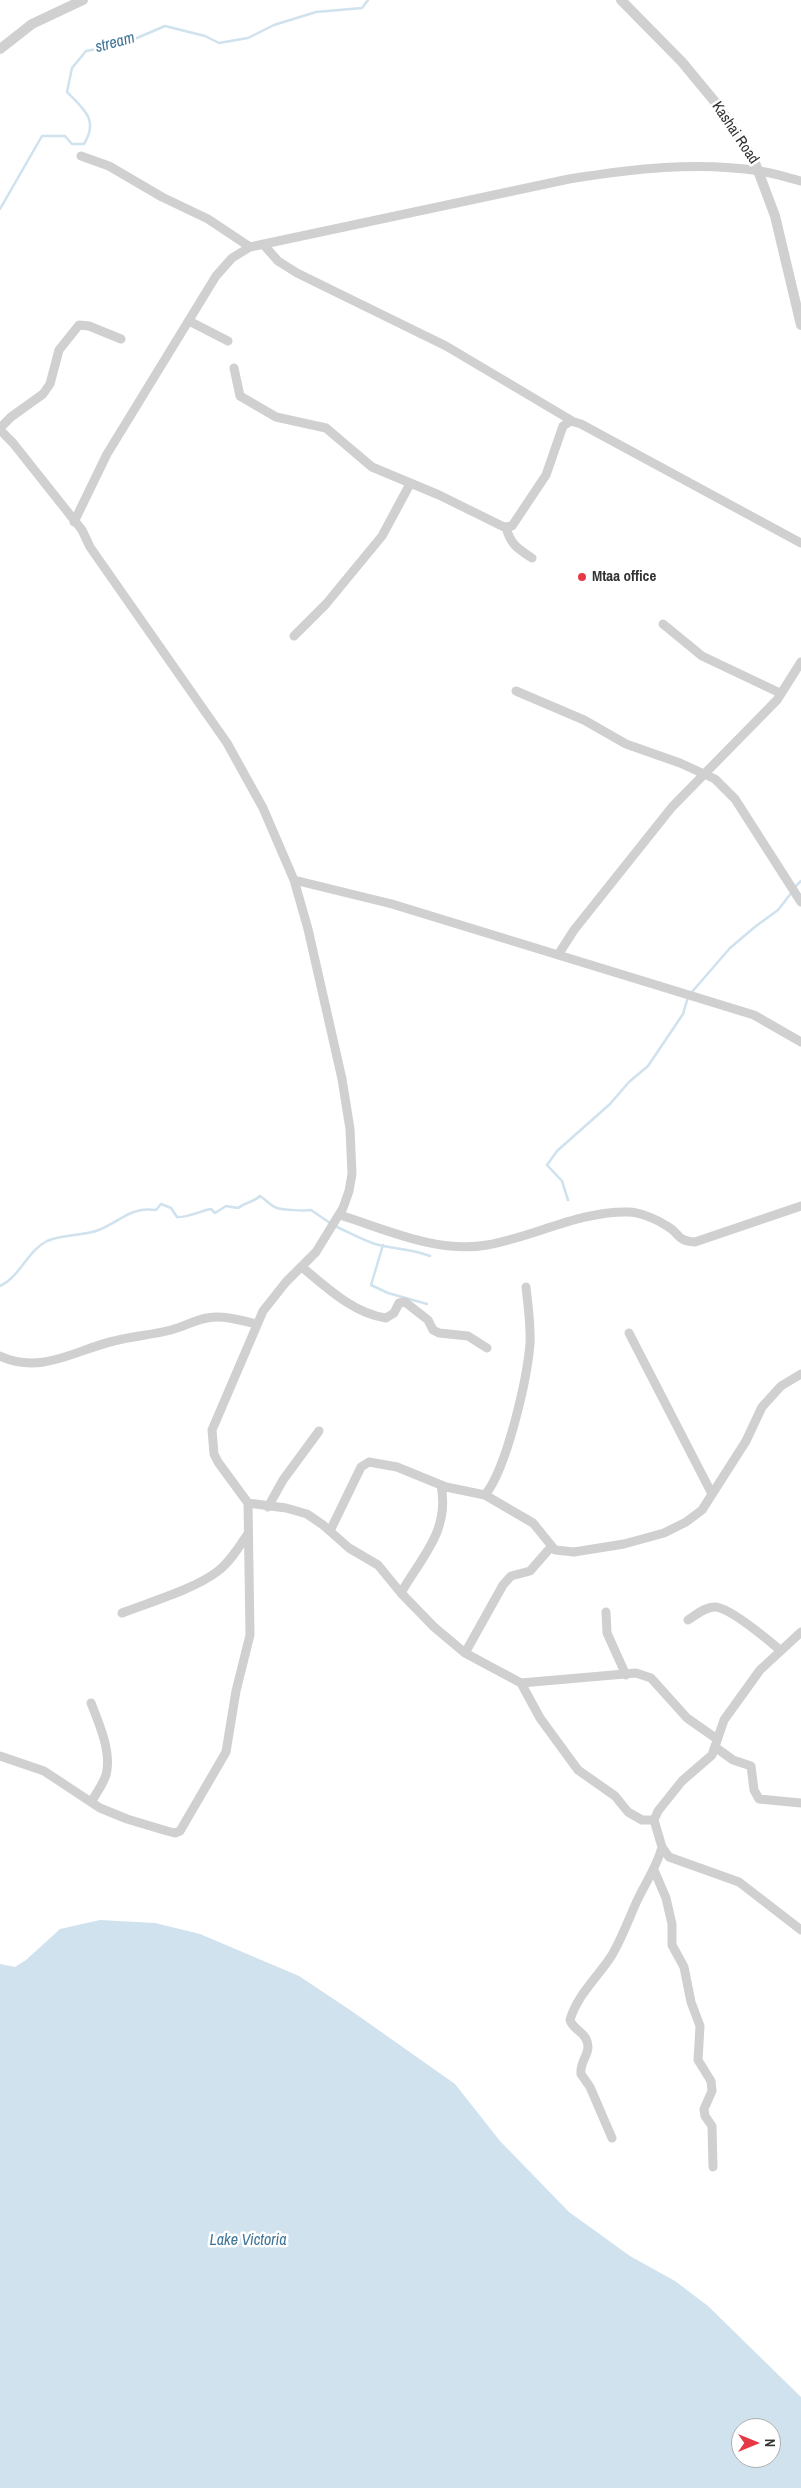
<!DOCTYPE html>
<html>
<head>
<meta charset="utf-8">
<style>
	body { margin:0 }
	#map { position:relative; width:801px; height:2488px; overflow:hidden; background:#fff; font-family:"Archivo Narrow",sans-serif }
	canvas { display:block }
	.north { position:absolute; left:731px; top:2418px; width:50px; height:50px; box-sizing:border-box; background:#fff; border:1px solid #adadad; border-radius:50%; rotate:90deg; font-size:14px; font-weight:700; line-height:20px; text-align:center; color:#333 }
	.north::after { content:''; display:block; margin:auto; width:18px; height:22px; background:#e63946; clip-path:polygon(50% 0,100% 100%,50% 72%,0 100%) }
</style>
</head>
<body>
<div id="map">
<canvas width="801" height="2488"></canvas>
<div class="north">N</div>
</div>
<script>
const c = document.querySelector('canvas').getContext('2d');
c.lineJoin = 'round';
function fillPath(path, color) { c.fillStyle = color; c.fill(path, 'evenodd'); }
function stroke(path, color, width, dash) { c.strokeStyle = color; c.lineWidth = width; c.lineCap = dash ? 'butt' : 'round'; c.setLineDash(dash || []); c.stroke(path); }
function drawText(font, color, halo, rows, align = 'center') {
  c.font = font + ' "Archivo Narrow",sans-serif'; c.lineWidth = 5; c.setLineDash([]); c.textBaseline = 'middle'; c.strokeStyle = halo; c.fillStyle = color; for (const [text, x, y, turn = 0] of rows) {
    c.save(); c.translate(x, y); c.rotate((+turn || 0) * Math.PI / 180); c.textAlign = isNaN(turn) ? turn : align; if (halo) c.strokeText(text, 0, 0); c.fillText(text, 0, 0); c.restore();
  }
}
fillPath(new Path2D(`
	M100,1920L155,1923L200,1934L299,1976L353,2012L455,2084L500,2141L569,2212L630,2256L675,2281L708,2306L801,2397V2488H0V1964L15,1967L26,1960L60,1929ZM741,2428H771V2458H741Z`), '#cfe2ee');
stroke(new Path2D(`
	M0,209L42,136H65L72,144H84C99,120 84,109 67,92L72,68L86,51L123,44L165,26L205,36L219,43L248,38L274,25L316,12L362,8L368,0
	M795,887L801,881
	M691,993L730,948L756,926L778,910L792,892
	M568,1200L562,1181L547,1165L557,1151L610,1104L629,1082L648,1066L683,1014L688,997
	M335,1226C348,1232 361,1239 375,1244C393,1249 412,1249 430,1256
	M383,1245L371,1285L388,1293L427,1304
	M0,1286C20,1277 27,1251 47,1241C62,1234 81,1236 96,1231C119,1223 130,1206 156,1210L161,1204L171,1208L177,1217C186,1218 200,1211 211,1209L215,1213L226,1206L238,1208C246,1202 254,1202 260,1196C265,1199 272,1207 277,1208C284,1210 304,1211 311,1210L330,1223`), '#cfe2ee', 2.5);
stroke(new Path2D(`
	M81,156L109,166L162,197L208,219L250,247
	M263,244L278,261L297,273L446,346L574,422
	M189,321L228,341
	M234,368L240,396L276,417L326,428L372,467L439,495L504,527L512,526L546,475L563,426L571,421L581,424L801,543
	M0,428L11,417L43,394L50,384L59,350L79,325L89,326L121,339
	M0,430L13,443L82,530L90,547L227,743L263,808L294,880L308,929L342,1079L350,1129L352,1174L349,1191L343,1208L316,1252L286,1282L263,1311L212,1430L214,1454L218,1462L248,1503L286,1508L307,1514L323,1525L349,1548L378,1565L401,1593L434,1627L465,1653L521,1683L540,1718L578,1770L615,1796L628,1812L642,1820H654L662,1847L669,1857L739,1882L801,1930
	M74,522L107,454L216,276L232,258L250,247L569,179C632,169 696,161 760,171C774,173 788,178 801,181
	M506,527C510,544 518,549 532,558
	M663,624L702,656L780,693
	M294,636L326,604L382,536L410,484
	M516,691L584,720L626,744L680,763L715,779L735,799L801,902
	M294,880L392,904L754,1015L801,1042
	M558,955L574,930L672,807L777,700L801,662
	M340,1215C385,1229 438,1254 487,1245C534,1237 579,1211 628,1212C640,1212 656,1219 667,1226C680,1233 676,1241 695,1242L801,1206
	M302,1267C326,1287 353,1313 386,1318L394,1313L399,1303L405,1302L428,1320L433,1330L439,1333L468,1336L487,1348
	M629,1333L712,1494
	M0,1356C41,1375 75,1350 114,1341C133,1336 152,1335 171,1330C183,1327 195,1320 207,1318C224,1315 240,1320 256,1324
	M485,1495C507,1468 527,1379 530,1344C531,1325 528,1306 526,1287
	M268,1507L283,1480L319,1431
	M330,1531L361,1467L369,1462L397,1467L446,1487L485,1495L533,1523L555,1550L574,1552L624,1544L664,1533L686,1522L702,1510L746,1441L762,1407L781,1386L801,1374
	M401,1593C422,1556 450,1531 441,1485
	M606,1612L607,1633L626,1675
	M122,1613C150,1602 195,1589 218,1571C230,1562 239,1547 247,1535
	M688,1620C696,1615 706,1606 716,1607C732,1609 767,1639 780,1650
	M465,1653L503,1585L511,1576L530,1571L551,1547
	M521,1683L636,1673L651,1678L687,1718L717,1739
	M91,1703C99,1723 112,1753 106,1775C103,1784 97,1793 91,1802
	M715,1747L733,1760L751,1766L754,1790L759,1799L801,1803
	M0,1756L44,1771L100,1808L127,1819L167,1831L175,1833L180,1831L226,1752L236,1691L250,1635L248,1503
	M654,1820L658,1811L682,1781L712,1755L724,1720L760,1670L801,1632
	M654,1870L666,1898L672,1924V1945L684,1967L691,2002L700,2026L698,2060L711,2081L712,2091L704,2109L705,2116L712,2126L713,2167
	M612,2138L590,2087L581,2074C579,2061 593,2052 586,2039C582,2031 573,2029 570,2020C577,1995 598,1977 612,1955C622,1938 628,1921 636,1903C645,1883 657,1867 662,1847`), '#d0d0d0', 9);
stroke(new Path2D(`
	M621,0L682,62L720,108L754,160L775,216L801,325
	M0,49L32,24L83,0`), '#d0d0d0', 10);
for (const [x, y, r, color] of [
	[582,577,5,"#e63946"]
]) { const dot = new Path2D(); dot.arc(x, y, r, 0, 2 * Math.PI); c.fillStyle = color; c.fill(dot); stroke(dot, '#fff', 2); }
drawText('15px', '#333', '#fff', [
	["Kashai Road",735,133,56]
]);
drawText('bold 15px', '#333', '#fff', [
	["Mtaa office",592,577]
], 'left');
drawText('italic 16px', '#3f7597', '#fff', [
	["stream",115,43,-15],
	["Lake Victoria",248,2241]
]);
</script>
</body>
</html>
